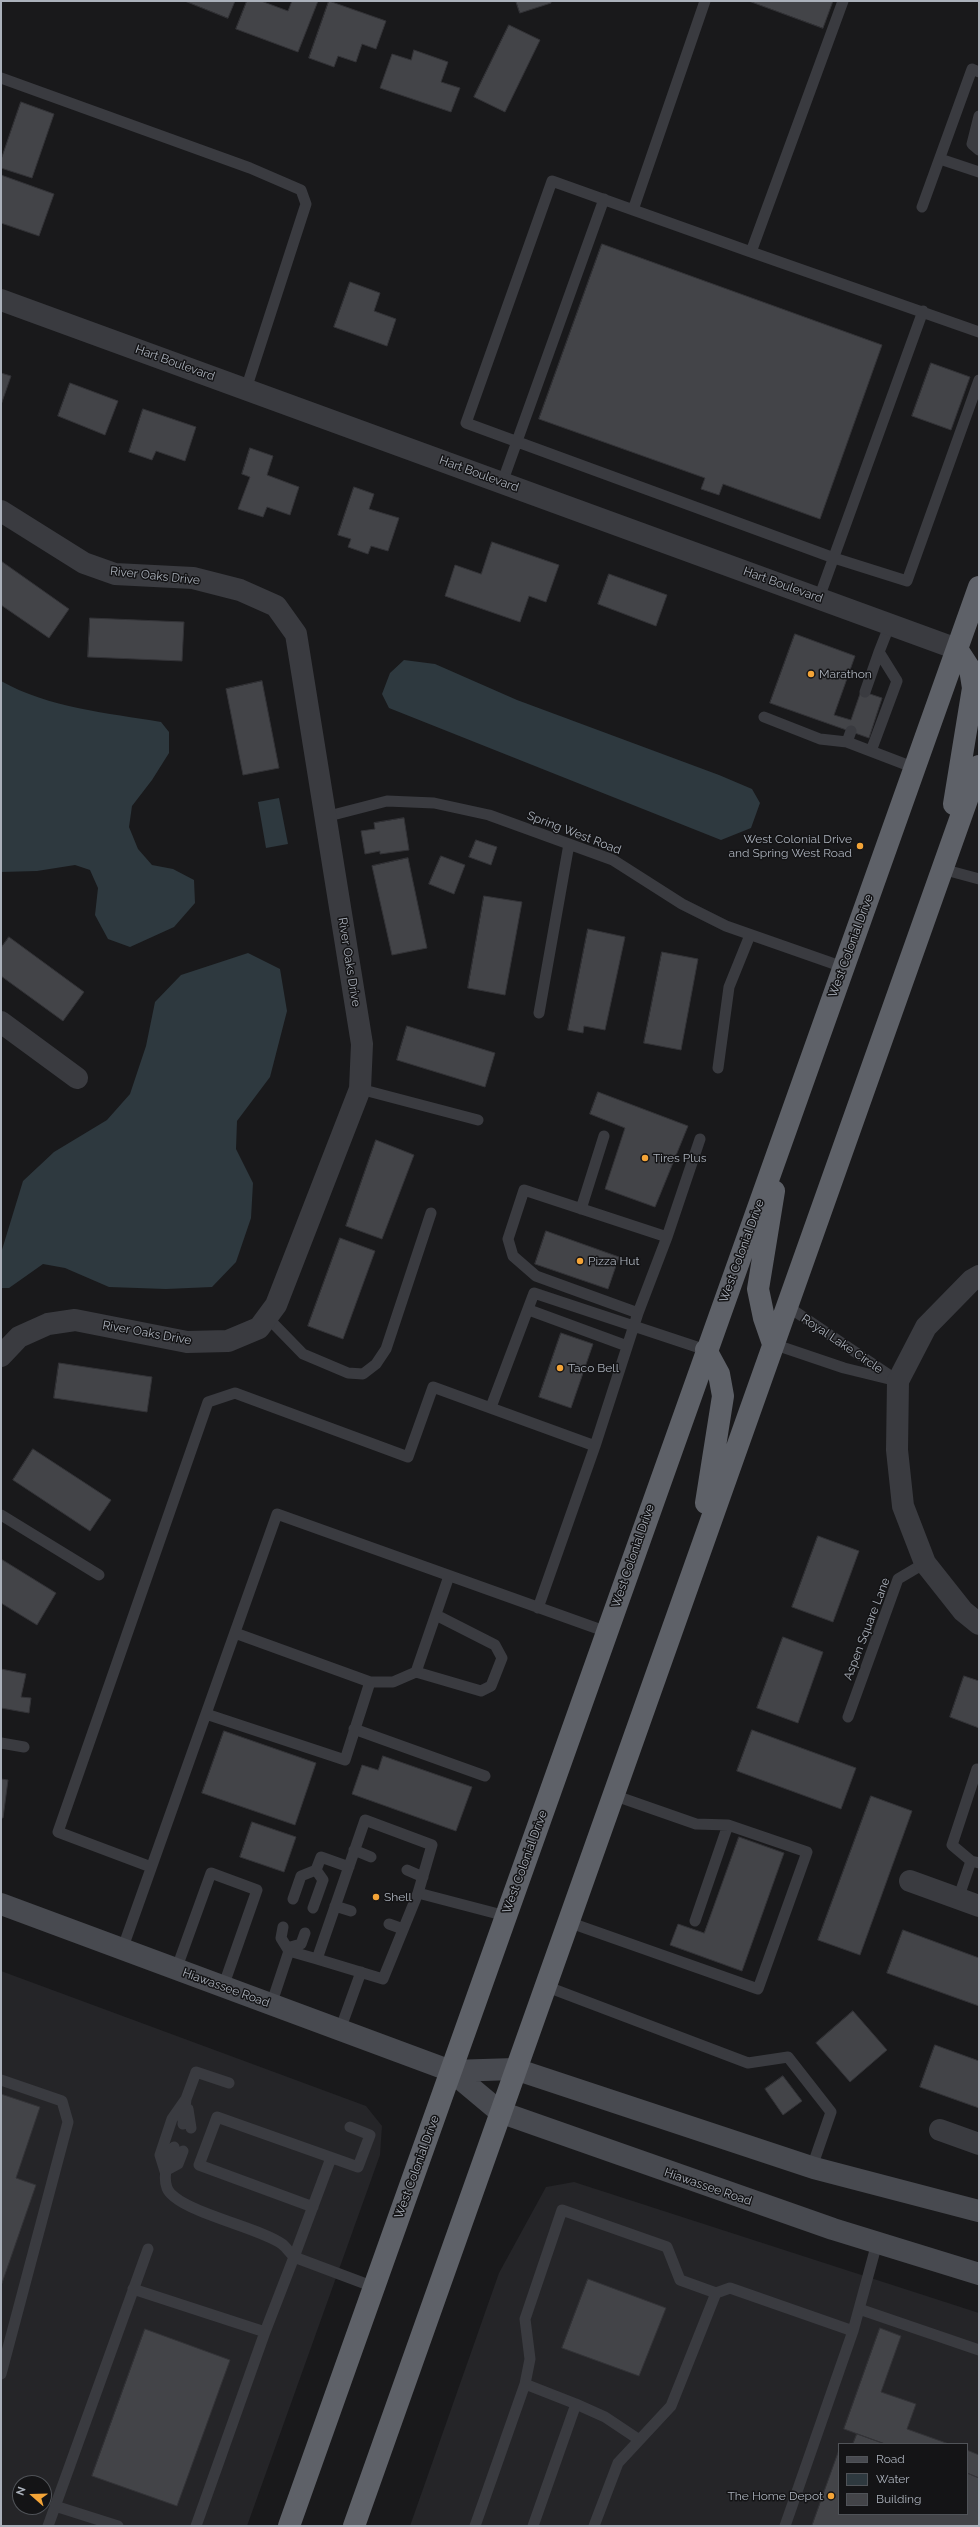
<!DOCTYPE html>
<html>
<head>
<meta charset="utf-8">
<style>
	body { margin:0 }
	#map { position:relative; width:980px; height:2527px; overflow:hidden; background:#19191b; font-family:Raleway,sans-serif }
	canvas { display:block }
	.frame { position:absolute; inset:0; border:2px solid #abb1bb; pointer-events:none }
	.legend { position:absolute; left:838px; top:2443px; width:130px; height:72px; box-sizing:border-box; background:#141416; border:1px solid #505358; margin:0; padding:5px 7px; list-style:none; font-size:12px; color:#abb1bb }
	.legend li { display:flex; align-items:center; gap:8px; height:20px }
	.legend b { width:20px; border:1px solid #505358 }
	.north { position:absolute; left:12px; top:2475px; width:40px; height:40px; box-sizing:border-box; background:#141416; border:1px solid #505358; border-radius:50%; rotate:290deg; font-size:11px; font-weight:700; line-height:16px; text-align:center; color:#abb1bb }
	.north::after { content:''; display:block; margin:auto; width:14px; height:18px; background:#f4a437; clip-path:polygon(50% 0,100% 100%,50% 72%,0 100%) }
</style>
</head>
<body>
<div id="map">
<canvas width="980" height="2527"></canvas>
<div class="frame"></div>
<ul class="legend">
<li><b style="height:5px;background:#484a50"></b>Road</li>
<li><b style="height:11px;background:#2e393f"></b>Water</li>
<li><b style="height:11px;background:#434448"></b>Building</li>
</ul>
<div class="north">N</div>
</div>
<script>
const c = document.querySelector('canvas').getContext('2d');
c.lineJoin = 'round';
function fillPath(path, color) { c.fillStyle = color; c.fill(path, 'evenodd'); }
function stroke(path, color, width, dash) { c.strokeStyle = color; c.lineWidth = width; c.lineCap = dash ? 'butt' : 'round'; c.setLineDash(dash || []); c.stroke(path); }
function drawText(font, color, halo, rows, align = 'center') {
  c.font = font + ' Raleway,sans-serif'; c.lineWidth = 3; c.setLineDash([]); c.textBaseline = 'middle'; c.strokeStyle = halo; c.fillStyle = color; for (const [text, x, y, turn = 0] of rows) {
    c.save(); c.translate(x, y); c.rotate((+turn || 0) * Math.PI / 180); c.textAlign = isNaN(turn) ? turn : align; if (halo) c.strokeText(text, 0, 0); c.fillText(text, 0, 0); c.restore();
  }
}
fillPath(new Path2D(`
	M1,1971L366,2106L382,2126L380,2155L247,2526H1ZM20,2483H44V2507H20Z
	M574,2182L979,2313V2526H410L499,2273L546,2187ZM839,2444H967V2514H839Z`), '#252528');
fillPath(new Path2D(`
	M404,660L435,664L517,700L719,775L752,789L760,803L751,828L721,840L389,708L382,694L390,673Z
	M1,681C49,708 108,713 161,722L169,732V753L152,780L132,806L129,827L138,849L152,865L173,869L194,880L195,903L174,927L130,947L108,939L95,915L98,888L90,870L75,865L37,871L1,872Z
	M279,798L288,844L266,848L258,802Z
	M248,953L280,969L287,1011L270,1077L237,1121L236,1149L253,1183L251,1218L236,1262L212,1287L166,1289L109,1287L65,1268L43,1264L9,1288H1V1253L23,1181L54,1152L107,1120L130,1094L146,1046L155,1002L181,975Z`), '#2e393f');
const building = new Path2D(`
	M185,1H235L228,18Z
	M247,1H261L288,11L292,1H318L298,52L236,29Z
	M329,1L386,21L376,49L362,44L356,62L338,56L334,67L309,58Z
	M516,1H551V3L520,13Z
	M749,1H833L823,28Z
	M509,25L540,40L505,112L474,97Z
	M414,50L448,62L441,82L460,88L451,112L380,88L392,54L411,60Z
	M21,102L54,114L32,178L1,168V160Z
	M1,175L54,194L39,236L1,223Z
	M602,244L882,345L820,519L723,484L719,495L701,489L705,478L539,419Z
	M350,282L380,293L374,311L396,319L387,346L334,327Z
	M931,363L970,377L951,430L912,416Z
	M1,373L11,376L1,405Z
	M70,383L118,401L105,435L58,416Z
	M143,409L196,427L185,461L156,451L152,460L129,452Z
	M250,448L273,456L267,475L299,487L290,515L267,507L263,517L238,509L250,477L242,474Z
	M354,487L374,494L369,509L399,518L388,551L371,546L368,554L348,547L351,539L338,535Z
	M492,542L559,565L546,602L529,596L520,622L445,596L455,565L481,574Z
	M1,561L69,609L49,638L1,605Z
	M609,574L667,595L656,626L598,604Z
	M90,618L184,622L182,661L88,657Z
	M795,634L855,656L834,715L851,720L861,691L882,698L869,738L770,703Z
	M262,681L279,768L243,775L226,689Z
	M404,818L409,850L380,854V851L365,854L361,831L375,829L374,823Z
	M476,840L497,847L491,865L469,857Z
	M441,856L465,865L454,894L429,884Z
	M408,858L427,948L392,955L372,866Z
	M484,896L522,902L505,995L468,988Z
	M588,929L625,937L605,1030L584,1026L583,1033L568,1030Z
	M9,937L84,992L63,1021L1,976V948Z
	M662,952L698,959L681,1050L644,1043Z
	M407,1026L495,1053L485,1087L397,1060Z
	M598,1092L688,1126L655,1207L605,1189L625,1128L590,1114Z
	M376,1140L414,1155L382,1239L346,1226Z
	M546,1231L619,1257L608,1289L535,1264Z
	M340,1238L375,1251L343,1339L308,1326Z
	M561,1333L593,1344L571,1408L539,1397Z
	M59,1363L152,1377L147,1412L54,1398Z
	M33,1449L111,1500L90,1531L13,1480Z
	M818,1536L859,1551L833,1622L792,1607Z
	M1,1559L56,1593L37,1625L1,1603Z
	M783,1637L823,1652L798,1723L757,1708Z
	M1,1669L26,1674L21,1697L31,1698L29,1713L1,1708Z
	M964,1676L979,1681V1728L950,1717Z
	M752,1730L856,1768L841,1809L737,1771Z
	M224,1731L316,1763L295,1825L202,1793Z
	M383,1756L472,1787L456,1831L352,1794L362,1765L378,1770Z
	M1,1779L8,1780L3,1818H1Z
	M871,1796L912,1811L860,1955L818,1940Z
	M252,1822L296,1837L284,1872L240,1857Z
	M739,1837L784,1853L742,1971L670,1945L678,1924L704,1933Z
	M903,1930L979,1958V2006L887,1973Z
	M853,2011L887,2050L850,2082L816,2043Z
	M935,2045L979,2061V2108L920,2087Z
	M783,2076L802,2101L783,2115L765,2089Z
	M1,2094L40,2107L16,2178L36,2185L1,2286Z
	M588,2279L666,2308L639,2376L562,2348Z
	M880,2328L901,2336L881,2392L916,2404L907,2429L949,2444H885L844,2429Z
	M145,2329L230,2360L177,2506L92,2476Z
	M857,2434L885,2444H853Z
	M839,2450V2514H967V2473L979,2478V2526H812Z
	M967,2450L979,2455V2478L967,2473Z`);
fillPath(building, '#434448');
stroke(building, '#333337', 1);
stroke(new Path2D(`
	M843,1L751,252L979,332
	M1,78L250,168L301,190L306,204L246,389
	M979,116L972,144L979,150
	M940,159L979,172
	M922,207L972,69L979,72
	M633,210L705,1
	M751,252L552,181L466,423L834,558L907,581L979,380
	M502,483L604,199
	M819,598L923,311
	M865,692L879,652
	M764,717L820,739L847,742L915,768
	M847,742L851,731
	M871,751L897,681L879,652L890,624
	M325,817L387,801L434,803L489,815L613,860L682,904L726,926L843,967
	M942,869L979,879
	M539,1013L569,844
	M718,1068L729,987L750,935
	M360,1089L478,1120
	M581,1209L604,1136
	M667,1237L700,1139
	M787,1306L898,1381
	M529,1310L627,1346
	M267,1317L303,1354L348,1373L363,1374L376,1364L386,1349L431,1213
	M773,1344L844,1368L889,1379
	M491,1407L534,1293L706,1350
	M1,1515L99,1575
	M538,1608L595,1446
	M235,1633L370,1682
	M416,1672L481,1691L491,1686L502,1658L495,1645L436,1615
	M206,1714L345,1760L370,1682H393L416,1672L449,1576
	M848,1717L898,1579L925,1563
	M354,1729L485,1776
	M1,1743L24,1747
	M979,1770L977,1769L952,1845L971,1861L979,1863
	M354,1850L371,1857
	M151,1867L58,1832L208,1402L235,1393L408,1457L433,1387L595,1446L638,1313L667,1237L524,1190L508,1239L513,1256L536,1276L638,1313
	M407,1870L423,1877
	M418,1893L432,1845L365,1820L317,1959L383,1979L418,1893L506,1916
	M293,1899L301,1876L316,1870L321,1857L349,1867
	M958,1899L971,1861
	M335,1906L351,1911
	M313,1908L323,1880L316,1870
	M695,1921L728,1825
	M568,1922L758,1989L807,1852L728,1825L696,1824L613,1795
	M389,1924L403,1929
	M283,1927L281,1938L289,1951
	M287,1948L301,1944L305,1933
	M122,1950L277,1514L607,1632
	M176,1970L211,1873L257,1890L223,1987
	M545,1986L748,2063L788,2057L831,2112L812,2167
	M271,2005L289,1951L317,1959
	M340,2030L361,1972
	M1,2080L62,2101L68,2122L1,2374
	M188,2109L191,2128
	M183,2124L186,2099L196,2072L229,2083
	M174,2147C169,2160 162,2174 167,2188C176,2211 259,2227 282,2244C286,2247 290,2253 294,2257L331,2158
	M183,2151L178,2164L165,2171L160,2155L172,2119L186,2099
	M313,2207L199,2165L217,2117L358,2167L370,2135L350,2127
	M133,2289L265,2332
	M859,2309L979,2350
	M525,2384L530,2359L525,2319L562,2210L667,2247L680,2280L716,2293
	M55,2506L118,2526
	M48,2526L148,2249
	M196,2526L265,2332L294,2257L374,2287
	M475,2526L525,2384L576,2404
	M533,2526L576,2404L605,2417L638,2439
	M594,2526L618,2463L671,2406L716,2293L730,2288L853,2331L877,2243
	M785,2526L853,2331`), '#3a3b40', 11);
stroke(new Path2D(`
	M1,300L957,649
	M1,511L84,563L115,574L193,578L240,590L276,606L296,634L362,1044L360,1089L276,1305L259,1328L228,1341L187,1342L75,1320L48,1324L19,1337L1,1356
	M1,1022L77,1078
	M979,1276L972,1280L926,1327L898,1381L897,1450L903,1506L925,1563L963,1611L979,1624
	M910,1881L979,1906
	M940,2130L979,2144`), '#3a3b40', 22);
stroke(new Path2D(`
	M1,1904L451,2071L500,2112L833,2229L979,2274
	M451,2071L515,2069L814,2168L979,2211`), '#484a50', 22);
stroke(new Path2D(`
	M954,804L973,688L970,669L957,649
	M773,1344L764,1318L758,1289L774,1191
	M706,1350L719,1374L723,1396L706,1503
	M289,2526L979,587
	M354,2526L979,766`), '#5e6168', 22);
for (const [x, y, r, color] of [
	[811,674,4,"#f4a437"],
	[860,846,4,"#f4a437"],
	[645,1158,4,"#f4a437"],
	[580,1261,4,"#f4a437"],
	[560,1368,4,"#f4a437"],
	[376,1897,4,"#f4a437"],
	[831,2496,4,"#f4a437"]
]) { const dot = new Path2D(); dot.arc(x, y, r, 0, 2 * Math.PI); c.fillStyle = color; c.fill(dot); stroke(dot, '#141416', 1.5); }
drawText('12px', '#abb1bb', '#141416', [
	["Hart Boulevard",175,363,20],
	["Hart Boulevard",479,474,20],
	["River Oaks Drive",155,576,6],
	["Hart Boulevard",783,585,20],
	["Spring West Road",574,833,21],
	["West Colonial Drive",851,946,-70],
	["River Oaks Drive",349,962,81],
	["West Colonial Drive",742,1251,-70],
	["River Oaks Drive",147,1333,10],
	["Royal Lake Circle",842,1344,34],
	["West Colonial Drive",633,1556,-71],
	["Aspen Square Lane",867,1629,-69],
	["West Colonial Drive",525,1862,-70],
	["Hiawassee Road",226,1988,20],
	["West Colonial Drive",417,2167,-70],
	["Hiawassee Road",708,2187,19]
]);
drawText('12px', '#abb1bb', '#141416', [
	["Marathon",819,674],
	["West Colonial Drive",852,839,"right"],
	["and Spring West Road",852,853,"right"],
	["Tires Plus",653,1158],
	["Pizza Hut",588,1261],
	["Taco Bell",568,1368],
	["Shell",384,1897],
	["The Home Depot",823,2496,"right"]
], 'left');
</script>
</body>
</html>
